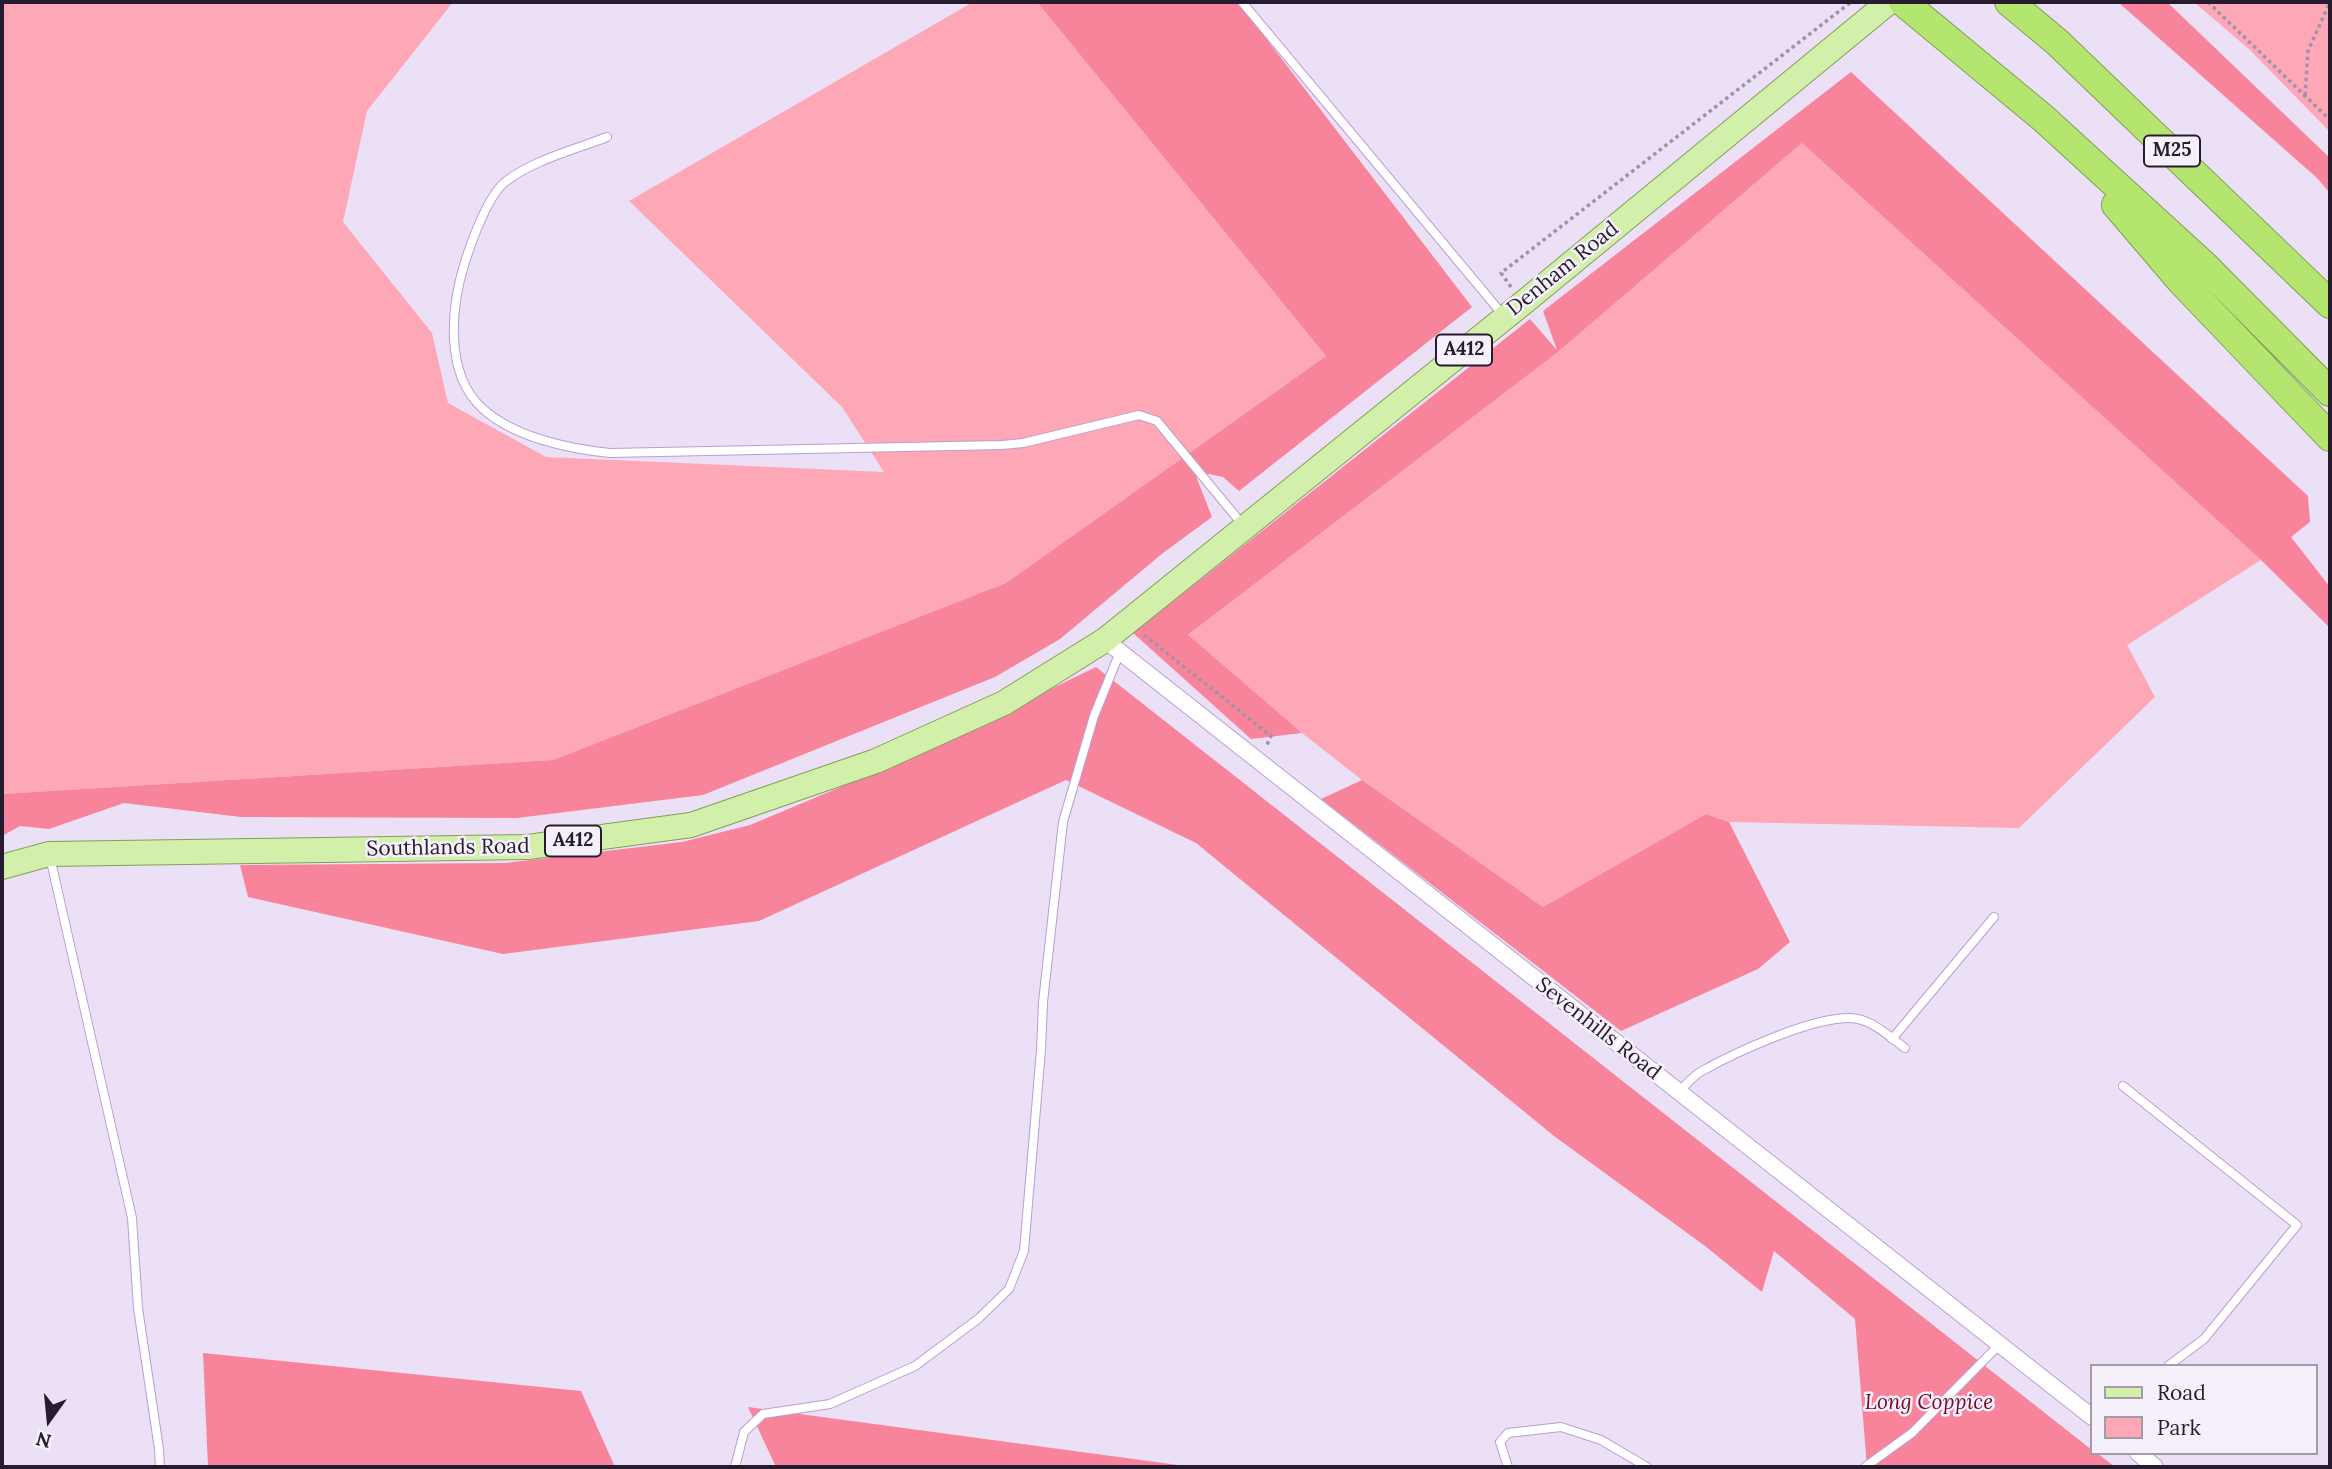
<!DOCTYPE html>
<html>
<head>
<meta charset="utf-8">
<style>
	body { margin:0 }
	#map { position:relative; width:2332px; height:1469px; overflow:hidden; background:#ece0f7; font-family:Lora,serif }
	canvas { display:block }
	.frame { position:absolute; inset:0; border:4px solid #261b2f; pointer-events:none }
	.legend { position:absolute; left:2090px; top:1364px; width:228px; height:91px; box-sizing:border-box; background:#f6f0fb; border:2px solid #a39ba9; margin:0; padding:9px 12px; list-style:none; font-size:21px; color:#261b2f }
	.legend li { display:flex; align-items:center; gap:14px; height:35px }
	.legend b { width:35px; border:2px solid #a39ba9 }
	.north { position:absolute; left:14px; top:1385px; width:70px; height:70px; -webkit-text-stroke:5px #f6f0fb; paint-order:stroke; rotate:195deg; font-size:19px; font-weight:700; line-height:28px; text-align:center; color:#261b2f }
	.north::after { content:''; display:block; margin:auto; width:24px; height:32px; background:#261b2f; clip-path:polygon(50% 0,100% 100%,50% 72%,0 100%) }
</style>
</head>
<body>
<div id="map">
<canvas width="2332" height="1469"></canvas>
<div class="frame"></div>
<ul class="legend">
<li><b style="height:9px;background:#d2f0a9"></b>Road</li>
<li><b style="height:19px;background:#fea7b6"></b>Park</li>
</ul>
<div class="north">N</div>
</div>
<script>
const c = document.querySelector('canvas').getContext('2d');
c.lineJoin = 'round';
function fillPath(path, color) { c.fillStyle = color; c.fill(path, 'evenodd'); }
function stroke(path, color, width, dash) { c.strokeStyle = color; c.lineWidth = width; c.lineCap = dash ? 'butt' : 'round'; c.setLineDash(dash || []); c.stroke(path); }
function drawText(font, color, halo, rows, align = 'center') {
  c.font = font + ' Lora,serif'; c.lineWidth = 5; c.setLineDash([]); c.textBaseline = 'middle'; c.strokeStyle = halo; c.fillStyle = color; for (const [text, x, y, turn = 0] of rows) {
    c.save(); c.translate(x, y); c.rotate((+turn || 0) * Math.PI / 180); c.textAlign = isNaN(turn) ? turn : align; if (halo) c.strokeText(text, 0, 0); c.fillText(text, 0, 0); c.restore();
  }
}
fillPath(new Path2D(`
	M2,2H453L367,111L343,222L432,333L448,403L546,457L884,472L842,407L629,201L973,2H1037L1326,356L1006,583L553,760L2,794Z
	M2194,2H2330V132L2250,50Z
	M1802,143L2261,560L2127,645L2155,697L2019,828L1729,822L1706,814L1543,907L1362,780L1302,733L1187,636L1558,352Z`), '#fea7b6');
fillPath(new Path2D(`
	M1037,2H1238L1472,307L1239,491L1223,477L1194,471L1212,517L1163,553L1060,639L995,677L703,795L517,818L241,817L124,803L49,829L20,826L2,836V794L553,760L1006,583L1326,356Z
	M2118,2H2167L2330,158V193L2317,178Z
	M1851,72L2308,496L2310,522L2291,537L2330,587V628L2261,560L1802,143L1558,352L1188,635L1302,733L1251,739L1133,633L1530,319L1557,350L1543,311Z
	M1096,667L2092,1450V1453H2097L2115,1467H1867L1855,1319L1774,1251L1762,1292L1705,1246L1554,1136L1196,843L1066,780L759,921L503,954L248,897L240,865L505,863L682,842L750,825L898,763Z
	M1362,780L1543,907L1706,814L1729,822L1790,942L1758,969L1621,1031L1321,799Z
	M203,1353L581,1391L615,1467H208Z
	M748,1407L1193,1467H776Z`), '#f8849c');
const service = new Path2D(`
	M1242,2L1503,315
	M607,137C574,150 533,160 505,182C488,196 472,240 465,262C451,306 444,373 482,408C513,437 569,449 610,453L1002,445L1023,443L1139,415L1157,421L1242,524
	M50,857L132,1218L138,1308L159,1449L160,1467
	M1892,1039L1994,917
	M2123,1086L2297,1225L2204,1339L2168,1366
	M1678,1092C1686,1085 1693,1076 1702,1071C1736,1052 1810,1018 1849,1018C1871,1018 1888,1036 1905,1048
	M735,1467L744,1432L763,1414L830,1404L915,1366L978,1319L1009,1289L1024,1251L1041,1050L1043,1002L1063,822L1094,716L1120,652
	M1508,1467L1500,1442L1508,1433L1561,1427L1601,1440L1647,1467
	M1865,1467L1912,1433L2000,1344`);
const minor = new Path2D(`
	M1105,640L2092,1417
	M2138,1453L2155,1467`);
const primary = new Path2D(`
	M2,867L49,854L528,847L691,825L876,761L1004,703L1105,640L1523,303L1889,2`);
const motorway = new Path2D(`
	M1903,2L2043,118L2204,265L2330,392
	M2009,2L2057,42L2330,304
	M2116,205L2181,281L2330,437`);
stroke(service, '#ba9ed3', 10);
stroke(minor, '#ba9ed3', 18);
stroke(primary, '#829f59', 26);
stroke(motorway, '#829f59', 30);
stroke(new Path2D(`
	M2208,2L2330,120
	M2305,95L2308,51L2330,2
	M1511,287L1501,273L1851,2
	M1144,635L1271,736L1266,747`), '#9e93a8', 3.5, [3.5, 3.5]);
stroke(service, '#fff', 8);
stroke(minor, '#fff', 16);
stroke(primary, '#d2f0a9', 24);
stroke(motorway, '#b4e66f', 28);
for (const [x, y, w] of [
	[2172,151,56],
	[1464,350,56],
	[573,841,56]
]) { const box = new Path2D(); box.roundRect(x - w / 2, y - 15.5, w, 31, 5); c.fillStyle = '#f6f0fb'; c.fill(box); stroke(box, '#261b2f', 2); }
drawText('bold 19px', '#261b2f', null, [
	["M25",2172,151],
	["A412",1464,350],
	["A412",573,841]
]);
drawText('21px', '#261b2f', '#f6f0fb', [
	["Denham Road",1563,269,-39],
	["Southlands Road",448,848,-1],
	["Sevenhills Road",1598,1029,38]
]);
drawText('italic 21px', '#73072f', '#f6f0fb', [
	["Long Coppice",1929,1403]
]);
</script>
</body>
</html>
